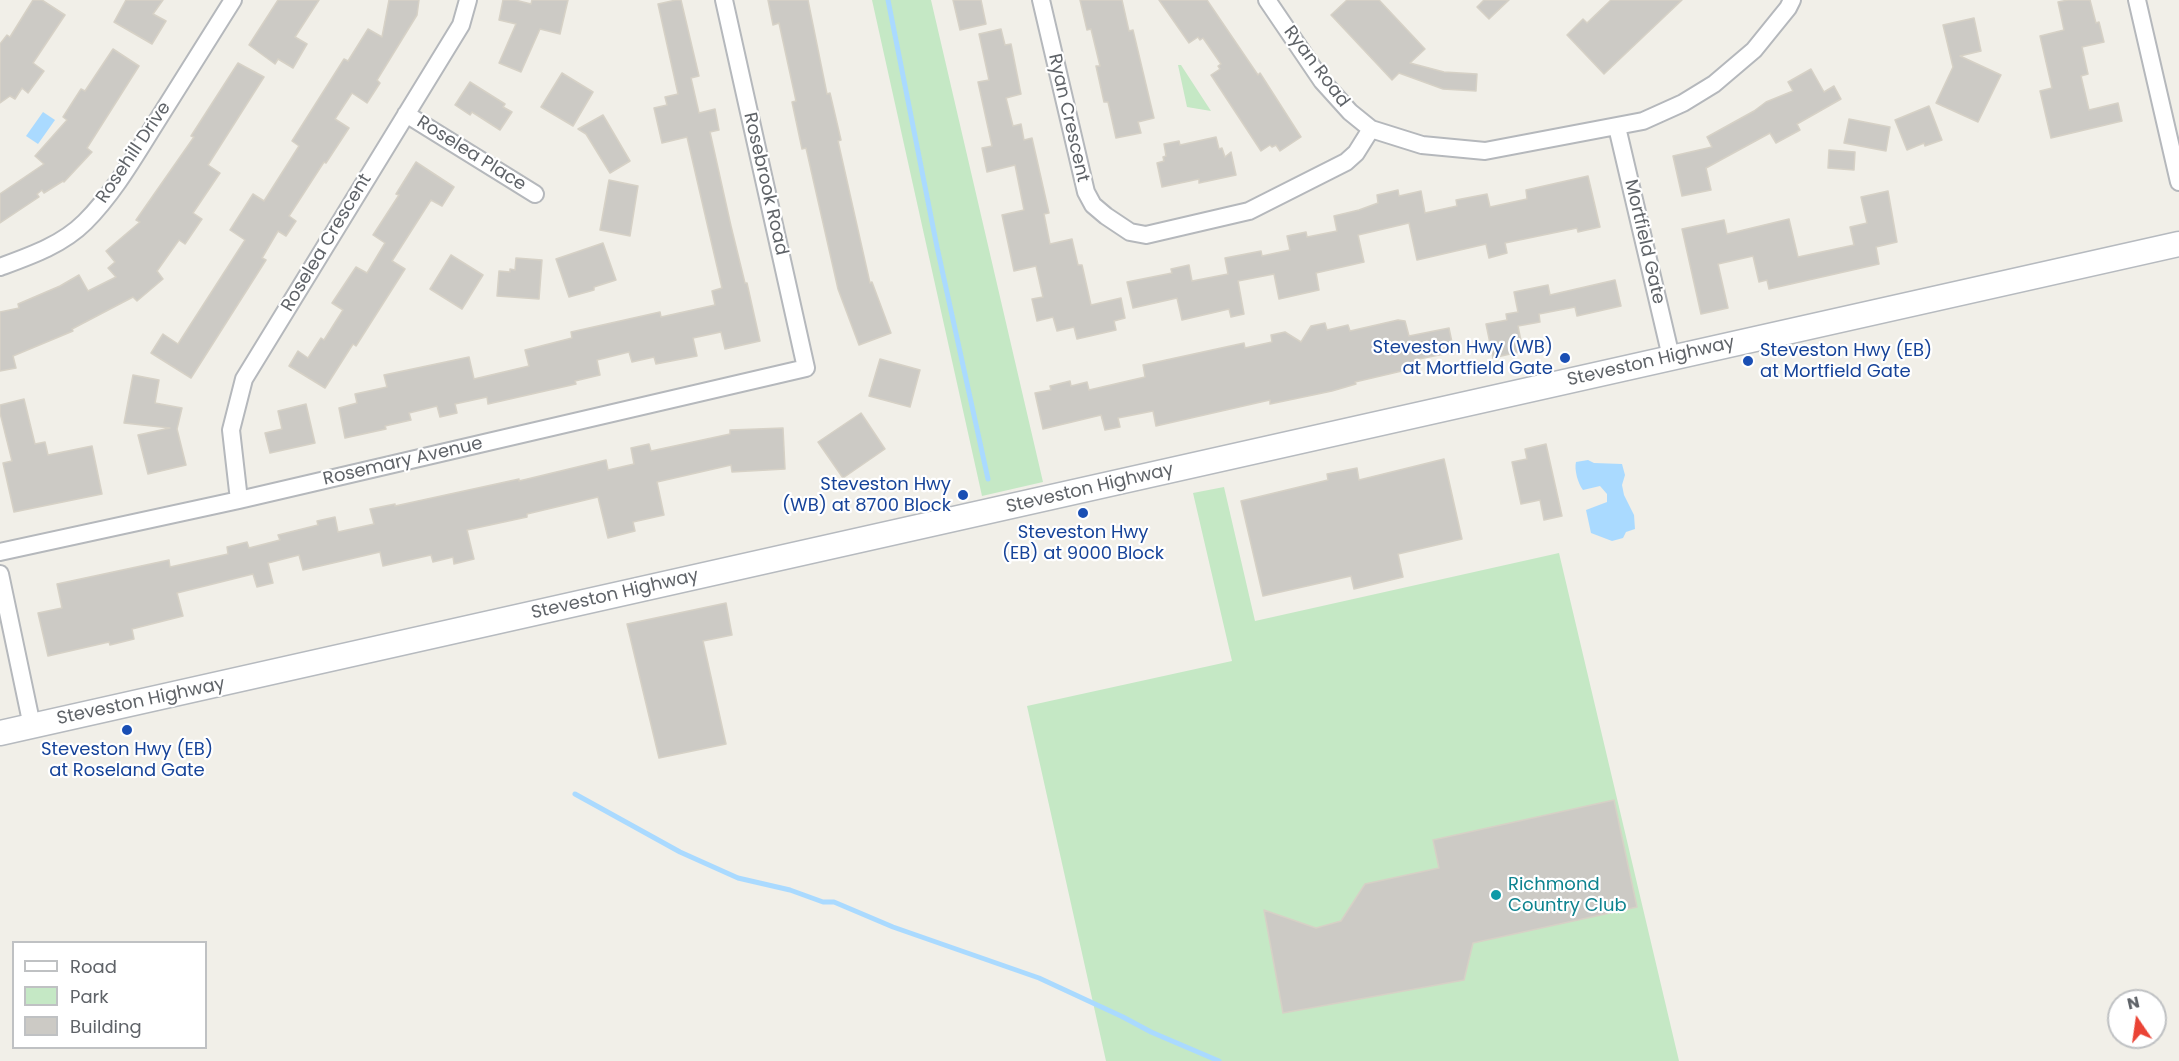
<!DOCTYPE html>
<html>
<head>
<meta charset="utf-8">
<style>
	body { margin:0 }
	#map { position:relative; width:2179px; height:1061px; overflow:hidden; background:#f1efe8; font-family:Poppins,sans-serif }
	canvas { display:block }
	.legend { position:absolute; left:12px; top:941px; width:195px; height:108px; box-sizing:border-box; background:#fff; border:2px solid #bfc1c3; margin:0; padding:8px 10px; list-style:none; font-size:18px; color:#5f6368 }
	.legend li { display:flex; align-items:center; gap:12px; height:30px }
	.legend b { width:30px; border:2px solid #bfc1c3 }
	.north { position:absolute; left:2107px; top:989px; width:60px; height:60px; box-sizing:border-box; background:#fff; border:2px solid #bfc1c3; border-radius:50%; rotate:347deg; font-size:16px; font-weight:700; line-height:24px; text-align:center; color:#5f6368 }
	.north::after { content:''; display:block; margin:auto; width:21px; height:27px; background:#ea4335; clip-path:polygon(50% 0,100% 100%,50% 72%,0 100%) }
</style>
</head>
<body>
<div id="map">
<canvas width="2179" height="1061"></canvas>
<ul class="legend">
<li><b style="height:8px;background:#fff"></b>Road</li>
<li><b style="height:16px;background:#c5e8c5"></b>Park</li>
<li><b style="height:16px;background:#cccac5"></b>Building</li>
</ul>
<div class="north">N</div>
</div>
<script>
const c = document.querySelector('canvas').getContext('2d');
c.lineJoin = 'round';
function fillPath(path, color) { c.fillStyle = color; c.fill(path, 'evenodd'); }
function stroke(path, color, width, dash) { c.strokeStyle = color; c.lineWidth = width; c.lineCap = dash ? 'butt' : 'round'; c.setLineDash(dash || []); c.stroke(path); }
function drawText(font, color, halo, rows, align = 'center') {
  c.font = font + ' Poppins,sans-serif'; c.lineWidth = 4.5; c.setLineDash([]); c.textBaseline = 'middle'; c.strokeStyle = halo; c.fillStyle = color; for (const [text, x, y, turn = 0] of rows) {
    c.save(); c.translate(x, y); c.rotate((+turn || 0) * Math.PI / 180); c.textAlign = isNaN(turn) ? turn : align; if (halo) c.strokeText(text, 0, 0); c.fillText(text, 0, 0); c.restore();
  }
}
fillPath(new Path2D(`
	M872,0H931L1043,482L982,496Z
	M1178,65H1181L1211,111L1187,107Z
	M1224,487L1255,621L1559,553L1679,1061H1106L1027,706L1232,661L1193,493Z`), '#c5e8c5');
fillPath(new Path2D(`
	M43,112L55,120L38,144L26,136Z
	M1588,460L1594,463L1622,464L1625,475L1622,485L1624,495L1634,515L1635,529L1626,532L1623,538L1612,541L1591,533L1586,510L1607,502V494L1600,486L1583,490C1578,484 1574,469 1576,462Z`), '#aadaff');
stroke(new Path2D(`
	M888,0L937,247L988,479
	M575,794L680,852L738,878L790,890L823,902H834L893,927L1039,978L1123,1017L1151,1032L1219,1061`), '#aadaff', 5);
const building = new Path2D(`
	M33,0H42L65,15L33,63L44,71L28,93L22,88L15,99L10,96L0,103V44L7,35L10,37Z
	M126,0H163L153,14L166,21L152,44L114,22Z
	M278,0H319L295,37L307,44L293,68L278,59L275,64L249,45Z
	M389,0H419L417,15L377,80L380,83L367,103L352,93L335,119L349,128L326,163L324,162L289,216L296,221L286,236L278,231L262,258L266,260L191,378L151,353L163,334L178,344L245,240L230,230L253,194L264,201L299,146L292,141L344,59L348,61L368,29L382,37Z
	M503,0H515L531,4L532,0H568L560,34L540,29L521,72L499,63L516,24L499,20Z
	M676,0H681L699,76L691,78L699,113L715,109L719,130L710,132L731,226L745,283H747L760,341L725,349L721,332L693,338L697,356L656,364L654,357L632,362L629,352L597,360L600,375L575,381L576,384L488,404L487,397L455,404L457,413L440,417L437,406L409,413L411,420L385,426L386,429L345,438L339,408L357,403L355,394L387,387L384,375L469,357L474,379L529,366L525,350L572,338L571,332L660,312L661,317L715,305L712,291L722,288L687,137L662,143L654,108L667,105L665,97L678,94L658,4Z
	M768,0H808L827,94L830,93L841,140L838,141L870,283L872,282L891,333L859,345L838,289L806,148L802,149L792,102L796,101L779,23L773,25Z
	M953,0H981L986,24L960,30Z
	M1080,0H1122L1129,31L1133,30L1154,118L1138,122L1141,133L1116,138L1108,102H1104L1096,66H1100L1091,29L1087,30Z
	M1159,0H1207L1258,75L1260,73L1301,137L1280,151L1276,145L1272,147L1270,145L1261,151L1211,75L1220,69L1218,66L1221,64L1203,38L1200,40L1198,37L1189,43Z
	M1347,0H1379L1425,49L1410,63L1444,72L1477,74L1476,91L1443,89L1399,73L1392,80L1331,15Z
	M1484,0H1509L1489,19L1477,7Z
	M1611,0H1682L1604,74L1567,35L1583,19L1587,23Z
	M2068,0H2090L2096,23L2099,22L2104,42L2082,47L2088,74L2081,76L2089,110L2118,103L2122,121L2051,138L2040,91L2052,88L2040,36L2064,30L2058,2Z
	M1974,18L1981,51L1960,56L2001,75L1978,122L1936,103L1953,67L1943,25Z
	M1001,29L1005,45L1011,44L1021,94L1006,98L1013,126L1021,124L1024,140L1032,138L1049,213L1044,214L1050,244L1072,239L1078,265H1082L1091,305L1121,298L1125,318L1114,321L1116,330L1077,339L1074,327L1057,331L1053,317L1037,321L1032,299L1043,297L1036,266L1014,271L1002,215L1024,210L1015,165L987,172L982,148L992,146L978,82L989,80L979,34Z
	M113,49L139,66L87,148L92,152L64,182L63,181L44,193L42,190L37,194L39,197L0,223V194L44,164L35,156L67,120L63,117L81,89L85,91Z
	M238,63L264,77L208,165L220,173L193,213L202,219L185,244L179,240L157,271L163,279L137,301L133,297L72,329L73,331L13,356L16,368L0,371V312L19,308L18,304L60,286L79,275L88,291L116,277L108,268L115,262L106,251L140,222L136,220L194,137L191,136Z
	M1811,69L1824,92L1834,86L1841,99L1797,124L1800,130L1776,143L1770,133L1706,168L1711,190L1682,196L1673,156L1712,147L1707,137L1754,111L1766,102L1793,91L1788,82Z
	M562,73L593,92L573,126L541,107Z
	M470,82L505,104L503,107L512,112L500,130L472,112L470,115L455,105Z
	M1929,106L1942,140L1925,146L1924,143L1907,150L1895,120Z
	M603,115L630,161L610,173L586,134L578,129Z
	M1849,119L1890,127L1886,151L1844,143Z
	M1216,137L1219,149L1222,148L1225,157L1231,152L1236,175L1199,183V179L1162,187L1157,163L1164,161L1163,157L1166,156L1164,144L1179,141L1180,145Z
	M1829,150L1855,152L1854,170L1828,168Z
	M416,162L454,187L442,206L431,200L392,261L405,269L356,346L353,344L325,388L289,366L298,351L308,358L321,338L324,340L343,310L332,303L356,267L367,273L385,243L373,235L399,195L396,194Z
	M1588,176L1600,227L1578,232L1577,228L1505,243L1507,253L1489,258L1486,244L1417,260L1409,223L1358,235L1364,262L1316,273L1319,290L1279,299L1274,274L1238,281L1244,314L1231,317L1229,309L1182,320L1177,298L1133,308L1127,282L1172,273L1171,269L1189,265L1192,281L1228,274L1225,258L1261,251L1262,256L1290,250L1287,236L1306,232L1307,237L1337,231L1334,216L1359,210L1378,203L1377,195L1398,190L1399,196L1421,191L1425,213L1457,206L1456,200L1487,194L1490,207L1527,199L1526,190Z
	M609,180L638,186L630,236L600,230Z
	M1888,191L1897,242L1876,247L1879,264L1769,289L1767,280L1759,282L1753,256L1718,264L1728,308L1701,314L1682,229L1724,220L1727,234L1789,219L1798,257L1854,245L1850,227L1867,223L1861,197Z
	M603,243L616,280L594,287V290L569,297L556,259Z
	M451,255L483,275L462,309L430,289Z
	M516,258L542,260L539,299L497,296L499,271L510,272V269L515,270Z
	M1615,280L1621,306L1577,316L1575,307L1539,314L1540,322L1518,326L1523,351L1493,358L1486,324L1507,320L1506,314L1518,312L1514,292L1548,285L1550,295Z
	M1398,320L1405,321L1409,336L1449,328L1454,352L1414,360L1415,365L1405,367L1406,370L1355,382L1356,384L1332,391L1270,404V400L1261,402L1156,426L1153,411L1118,418L1120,427L1105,430L1101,415L1043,429L1035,393L1051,390L1050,386L1070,381L1071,386L1087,382L1089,390L1145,377L1143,365L1244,343L1245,348L1272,342L1271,335L1285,332L1301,342L1311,326L1325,323L1327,330L1348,325L1350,331Z
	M880,359L920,370L910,407L869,396Z
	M133,375L159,380L155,403L182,408L177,429L186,465L148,474L138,435L170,428L124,423Z
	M24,399L35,444L45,442L48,455L92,446L102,494L14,512L3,463L12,461L0,413V405Z
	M306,404L315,443L270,453L265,433L282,429L278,411Z
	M861,413L885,449L843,478L818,442Z
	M783,428L785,469L732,472L731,465L657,482L664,515L633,522L635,531L608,538L598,497L527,514V517L467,530L474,559L454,564L453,557L433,562L431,555L383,566L380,552L303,570L299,555L268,563L273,583L257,587L253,574L177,593L183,616L132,629L134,639L110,645L109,642L48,656L38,613L62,608L57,584L169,560L170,567L228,554L227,547L247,542L249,548L280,540L278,535L318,525L317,521L335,517L338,532L374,524L370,509L395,504V506L519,479V481L606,460L608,470L634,464L631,448L649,444L651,451L730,434V430Z
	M1546,444L1562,516L1544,520L1540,500L1521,504L1512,462L1527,459L1525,449Z
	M1444,459L1462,539L1398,554L1403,577L1354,589L1351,576L1263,596L1241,501L1328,480L1327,474L1357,468L1359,480Z
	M726,603L732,635L703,641L726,744L659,758L627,624Z
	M1614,800L1637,907L1473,943L1464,980L1283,1013L1264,910L1316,928L1341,921L1365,884L1439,868L1433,840Z`);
fillPath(building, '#cccac5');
stroke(building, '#d6d1c6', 1.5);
const street = new Path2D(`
	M1041,0L1086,192L1093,205L1106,216L1130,232L1146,235L1249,211L1346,162L1356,153L1371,129
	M1267,0L1322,81L1350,112L1371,129L1422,145L1485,151L1643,121L1683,103L1714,84L1754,50L1788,8L1792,0
	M2137,0L2179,182
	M406,114L535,194
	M1617,127L1671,357
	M0,267C30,256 62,245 85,222C112,195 132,161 152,129C179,86 206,43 233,0
	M239,500L231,430L244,379L461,25L468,0
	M0,552L239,500L806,368L724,0
	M0,574L32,726`);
const secondary = new Path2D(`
	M0,733L2179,244`);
stroke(street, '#b5b8bc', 20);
stroke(secondary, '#b6babf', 27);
stroke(street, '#fff', 16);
stroke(secondary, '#fff', 24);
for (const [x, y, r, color] of [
	[1565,358,6,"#1a4fb4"],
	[1748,361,6,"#1a4fb4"],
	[963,495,6,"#1a4fb4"],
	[1083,513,6,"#1a4fb4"],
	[127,730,6,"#1a4fb4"],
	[1496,895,6,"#0f9aa8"]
]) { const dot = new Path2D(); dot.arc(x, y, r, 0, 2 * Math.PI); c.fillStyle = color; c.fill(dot); stroke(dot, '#fff', 2); }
drawText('18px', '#5f6368', '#fff', [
	["Ryan Road",1316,67,53],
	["Ryan Crescent",1068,118,77],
	["Rosehill Drive",134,153,-56],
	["Roselea Place",471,154,32],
	["Rosebrook Road",765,184,77],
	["Mortfield Gate",1644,242,77],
	["Roselea Crescent",327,243,-59],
	["Steveston Highway",1651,362,-13],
	["Rosemary Avenue",403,462,-13],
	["Steveston Highway",1090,489,-13],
	["Steveston Highway",615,595,-13],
	["Steveston Highway",141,702,-12]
]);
drawText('18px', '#164399', '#fff', [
	["Steveston Hwy (WB)",1553,348],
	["at Mortfield Gate",1553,369],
	["Steveston Hwy (EB)",1760,351,"left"],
	["at Mortfield Gate",1760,372,"left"],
	["Steveston Hwy",951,485],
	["(WB) at 8700 Block",951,506],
	["Steveston Hwy",1083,533,"center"],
	["(EB) at 9000 Block",1083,554,"center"],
	["Steveston Hwy (EB)",127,750,"center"],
	["at Roseland Gate",127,771,"center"]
], 'right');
drawText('18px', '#0d838f', '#fff', [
	["Richmond",1508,885],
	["Country Club",1508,906]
], 'left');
</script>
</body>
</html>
